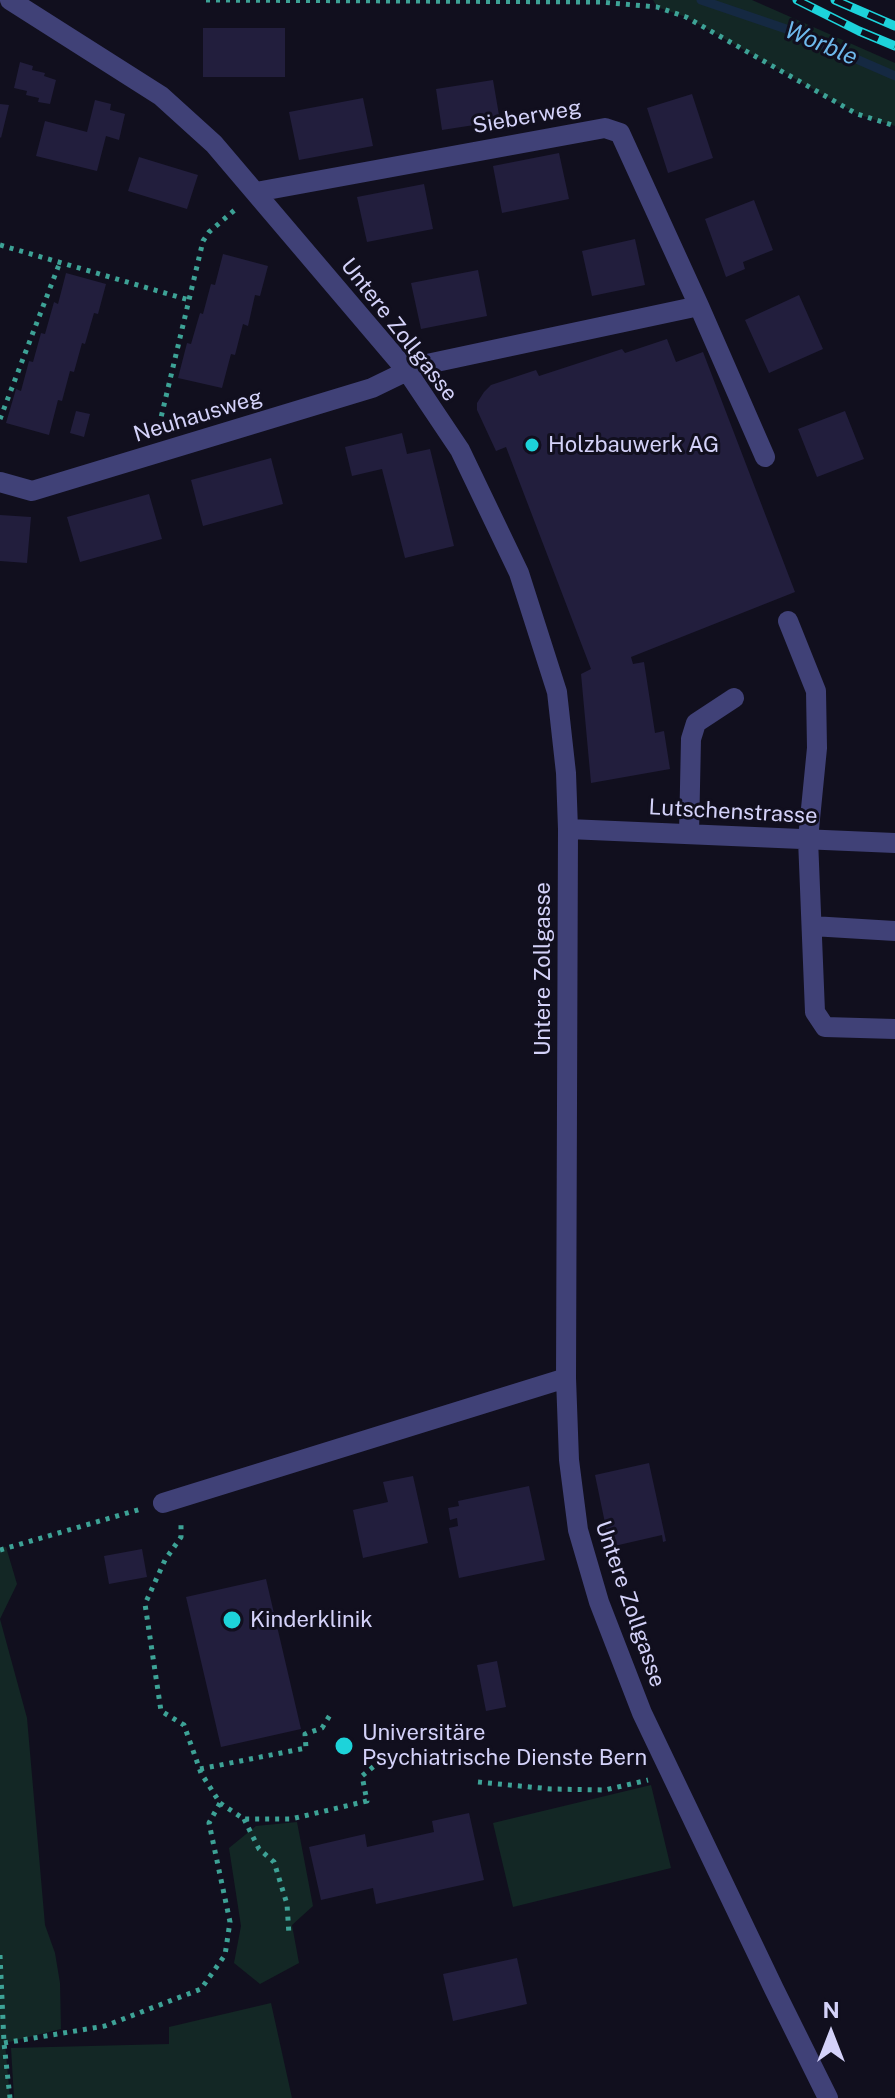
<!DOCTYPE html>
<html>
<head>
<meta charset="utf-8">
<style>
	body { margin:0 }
	#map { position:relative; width:895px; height:2098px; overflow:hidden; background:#110f1e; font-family:"Public Sans",sans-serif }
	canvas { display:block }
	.north { position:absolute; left:791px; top:1994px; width:80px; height:80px; -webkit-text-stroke:6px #110f1e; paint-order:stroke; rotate:0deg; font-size:22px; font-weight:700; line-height:32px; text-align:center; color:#d4d2f9 }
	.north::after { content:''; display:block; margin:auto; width:28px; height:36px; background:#d4d2f9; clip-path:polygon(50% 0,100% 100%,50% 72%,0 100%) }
</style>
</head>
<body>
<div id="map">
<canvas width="895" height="2098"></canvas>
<div class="north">N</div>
</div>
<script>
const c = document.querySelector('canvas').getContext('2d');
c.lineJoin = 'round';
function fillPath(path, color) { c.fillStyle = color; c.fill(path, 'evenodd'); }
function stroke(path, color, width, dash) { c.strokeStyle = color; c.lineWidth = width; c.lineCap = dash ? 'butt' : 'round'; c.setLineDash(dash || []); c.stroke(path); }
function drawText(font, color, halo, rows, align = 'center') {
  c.font = font + ' "Public Sans",sans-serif'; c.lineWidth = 6; c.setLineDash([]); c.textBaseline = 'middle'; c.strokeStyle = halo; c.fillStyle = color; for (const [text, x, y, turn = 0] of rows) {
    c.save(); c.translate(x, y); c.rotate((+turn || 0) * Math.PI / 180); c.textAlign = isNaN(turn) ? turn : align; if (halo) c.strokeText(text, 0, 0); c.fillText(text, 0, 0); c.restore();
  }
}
fillPath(new Path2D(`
	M653,0H752L895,63V126L857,114L686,17L657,7Z
	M6,1547L17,1584L0,1619L27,1718L45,1925L55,1953L60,1983L61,2029L5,2043L10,2098H0V1548Z
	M651,1785L671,1868L513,1907L493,1823Z
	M297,1822L313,1906L292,1925L299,1963L260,1984L234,1963L241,1926L229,1848L256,1826Z
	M271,2003L292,2098H14L11,2048L169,2044V2027Z`), '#132725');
stroke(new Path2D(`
	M701,0L792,31L895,76`), '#152942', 9);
fillPath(new Path2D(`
	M203,28H285V77H203Z
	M20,62L33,66L32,70L45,73L44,76L56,80L50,104L38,102L39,98L26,95L27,91L14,88Z
	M493,80L500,121L442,130L436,89Z
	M692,94L713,158L668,173L647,108Z
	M363,98L373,146L299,160L289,112Z
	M95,100L111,104L110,110L125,114L119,140L106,136L97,171L36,156L45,121L87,132Z
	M0,104L9,105L1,138L0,137Z
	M559,153L569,199L502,213L493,166Z
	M139,157L198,175L187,209L128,191Z
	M424,184L433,229L367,242L357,197Z
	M754,200L773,250L743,262L745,269L726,277L705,219Z
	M635,239L645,285L592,296L582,251Z
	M223,254L268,266L260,296L255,295L248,326L243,324L235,355L231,354L222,388L178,378L187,343L191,344L200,313L203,314L211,284L215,285Z
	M478,270L487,316L421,329L411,283Z
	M66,273L106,284L98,314L94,313L85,344L82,343L74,372L70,371L62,401L58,400L49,435L6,423L16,389L21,391L29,361L33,362L41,333L45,334L54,302L58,304Z
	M799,295L823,349L769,373L745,320Z
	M667,339L676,362L703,352L795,592L631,657L633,664L644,662L655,733L664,731L670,769L591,783L581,674L591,669L506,447L496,451L477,410V403L484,392L491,385L536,370L539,376L622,349L625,353Z
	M76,411L90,414L84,437L70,433Z
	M845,411L864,459L817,477L798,429Z
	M402,433L407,454L430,449L454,546L405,558L382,469L352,476L345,447Z
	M271,458L283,504L203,526L191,480Z
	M149,494L162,539L80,562L67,517Z
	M0,515L31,517L27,563L0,561Z
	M649,1463L666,1541L663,1542L662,1535L610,1547L595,1475Z
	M413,1476L428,1543L363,1558L353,1510L388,1502L383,1482Z
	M529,1486L545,1560L459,1578L449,1528L458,1526L457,1518L450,1520L448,1508L459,1506L458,1501Z
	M142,1549L147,1577L109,1584L104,1556Z
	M266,1579L301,1729L221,1747L186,1597Z
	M497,1661L506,1707L486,1711L477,1665Z
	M469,1813L484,1880L376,1904L373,1888L321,1900L309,1847L365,1834L367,1847L434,1832L432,1821Z
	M517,1958L527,2004L453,2021L443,1974Z`), '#221e3d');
stroke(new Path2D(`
	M206,0L600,2L657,7L686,17L857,114L895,126
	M0,245L189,300
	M0,419L60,262
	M159,426L203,241L209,232L237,208
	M0,1550L141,1509
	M200,1769L306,1748L305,1734L322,1728L330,1715
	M478,1782L551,1789L605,1790L648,1780
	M220,1803L244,1819H291L367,1801L362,1776L389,1754
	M244,1819L259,1849L274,1862L287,1904L289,1935
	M0,1955L4,2043L10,2098
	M4,2043L105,2026L201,1989L225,1955L230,1922L209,1823L220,1803L201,1773L184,1725L161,1711L145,1604L165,1560L181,1537V1524`), '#3da296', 5, [4, 6]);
stroke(new Path2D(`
	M10,0L161,96L214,144L407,371L460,450L519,573L557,692L566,773L568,829L566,1378L569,1460L578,1530L599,1602L642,1713L774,1989L828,2098
	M256,192L605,128L620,133L699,306L765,457
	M0,482L32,491L372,388L407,371L427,364L699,306
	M788,621L816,691L817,748L808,839L815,1012L825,1027L895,1029
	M568,829L895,843
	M689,834L691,739L696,723L734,698
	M812,926L895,931
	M163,1503L566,1378`), '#404177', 20);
const rail = new Path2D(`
	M797,0L859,31L895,46
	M835,0L895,26`);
stroke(rail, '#1dd3da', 9);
stroke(rail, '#110f1e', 6, [18]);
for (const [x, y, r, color] of [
	[532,445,8,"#1dd3da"],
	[232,1620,10,"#1dd3da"],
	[344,1746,10,"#1dd3da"]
]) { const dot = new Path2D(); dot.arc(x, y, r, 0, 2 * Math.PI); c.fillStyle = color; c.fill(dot); stroke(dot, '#110f1e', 3); }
drawText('22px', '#d4d2f9', '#110f1e', [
	["Sieberweg",527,117,-10],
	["Untere Zollgasse",399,330,52],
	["Neuhausweg",198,416,-17],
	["Lutschenstrasse",733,812,3],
	["Untere Zollgasse",543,969,-90],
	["Untere Zollgasse",630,1604,71]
]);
drawText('22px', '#d4d2f9', '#110f1e', [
	["Holzbauwerk AG",548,445],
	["Kinderklinik",250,1620],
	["Universitäre",362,1733],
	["Psychiatrische Dienste Bern",362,1758]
], 'left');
drawText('italic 24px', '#6eb9ec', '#110f1e', [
	["Worble",821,44,23]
]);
</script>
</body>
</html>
